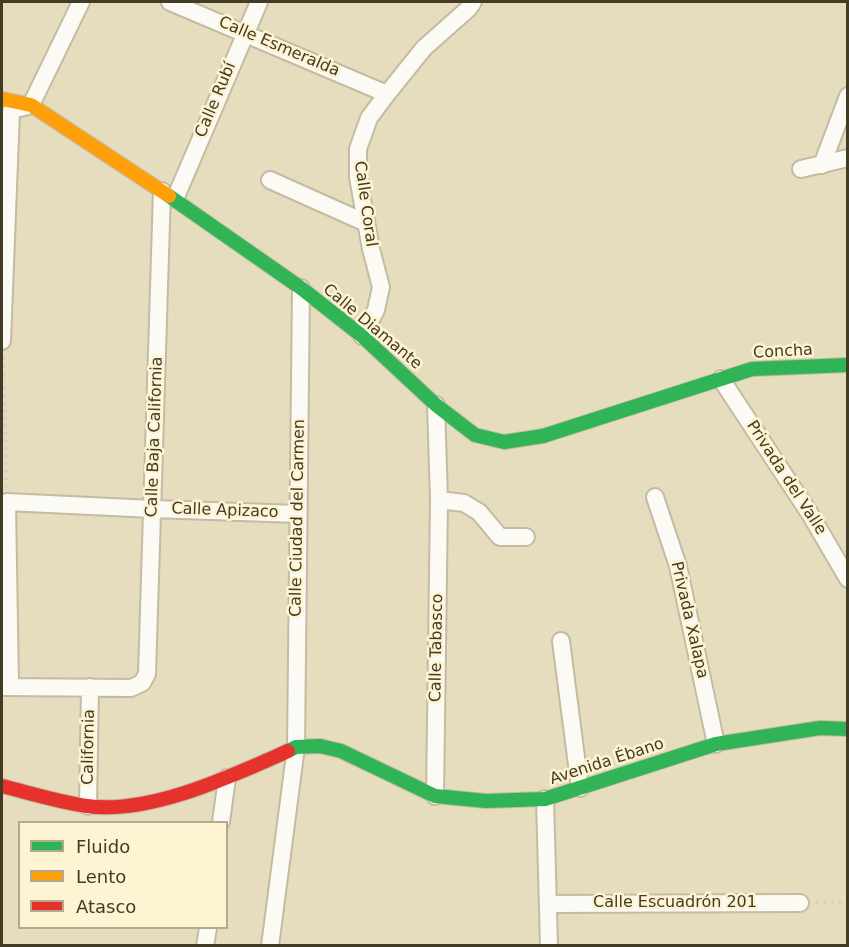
<!DOCTYPE html>
<html>
<head>
<meta charset="utf-8">
<style>
	body { margin:0 }
	#map { position:relative; width:849px; height:947px; overflow:hidden; background:#e6ddbe; font-family:"DejaVu Sans",sans-serif }
	canvas { display:block }
	.frame { position:absolute; inset:0; border:3px solid #433c25; pointer-events:none }
	.legend { position:absolute; left:18px; top:821px; width:210px; height:108px; box-sizing:border-box; background:#fef3d2; border:2px solid #b3aa8d; margin:0; padding:8px 10px; list-style:none; font-size:18px; color:#433c25 }
	.legend li { display:flex; align-items:center; gap:12px; height:30px }
	.legend b { width:30px; border:2px solid #b3aa8d }
</style>
</head>
<body>
<div id="map">
<canvas width="849" height="947"></canvas>
<div class="frame"></div>
<ul class="legend">
<li><b style="height:8px;background:#30b455"></b>Fluido</li>
<li><b style="height:8px;background:#ff9f0a"></b>Lento</li>
<li><b style="height:8px;background:#e5322d"></b>Atasco</li>
</ul>
</div>
<script>
const c = document.querySelector('canvas').getContext('2d');
c.lineJoin = 'round';
function stroke(path, color, width, dash) { c.strokeStyle = color; c.lineWidth = width; c.lineCap = dash ? 'butt' : 'round'; c.setLineDash(dash || []); c.stroke(path); }
function drawText(font, color, halo, rows, align = 'center') {
  c.font = font + ' "DejaVu Sans",sans-serif'; c.lineWidth = 5; c.setLineDash([]); c.textBaseline = 'middle'; c.strokeStyle = halo; c.fillStyle = color; for (const [text, x, y, turn = 0] of rows) {
    c.save(); c.translate(x, y); c.rotate((+turn || 0) * Math.PI / 180); c.textAlign = isNaN(turn) ? turn : align; if (halo) c.strokeText(text, 0, 0); c.fillText(text, 0, 0); c.restore();
  }
}
const street = new Path2D(`
	M170,2L387,94
	M20,108L31,105L81,2
	M822,165L848,96
	M801,169L848,158
	M270,180L366,223
	M175,199L259,2
	M362,336L376,310L381,287L371,249L358,177V149L369,118L387,94L424,48L468,9L473,2
	M2,341L11,111
	M721,379L810,514L848,579
	M655,497L678,566L716,744
	M439,500L464,503L479,512L500,537H526
	M561,641L580,788
	M2,687L131,688L142,683L147,674L162,191
	M10,687L7,502L153,509L298,514
	M435,796L439,500L436,405
	M545,799L549,946
	M88,806L90,687
	M221,822L227,778
	M549,904L800,903
	M205,946L208,928
	M270,946L296,747L301,288`);
const fast = new Path2D(`
	M169,196L301,288L362,336L436,405L475,435L504,442L543,436L752,369L848,365
	M288,751L296,747L320,746L341,751L435,796L486,801L545,799L716,744L820,728L848,729`);
const slow = new Path2D(`
	M2,99L31,105L169,196`);
const jam = new Path2D(`
	M2,786C30,793 59,802 87,806C149,815 232,776 288,751`);
stroke(street, '#c3bba2', 20);
stroke(fast, '#c3bba2', 16);
stroke(slow, '#c3bba2', 16);
stroke(jam, '#c3bba2', 16);
stroke(new Path2D(`
	M3,357L7,487
	M816,902H848`), '#d5d2c9', 4, [3, 4.5]);
stroke(street, '#fbfaf5', 16);
stroke(fast, '#30b455', 14);
stroke(slow, '#ff9f0a', 14);
stroke(jam, '#e5322d', 14);
drawText('16px', '#433c25', '#fef3d2', [
	["Calle Esmeralda",279,47,23],
	["Calle Rubí",216,100,-67],
	["Calle Coral",365,204,82],
	["Calle Diamante",372,327,40],
	["Concha",783,352,-3],
	["Calle Baja California",155,437,-88],
	["Privada del Valle",786,478,57],
	["Calle Apizaco",225,511,2],
	["Calle Ciudad del Carmen",298,518,-89],
	["Privada Xalapa",689,620,77],
	["Calle Tabasco",437,648,-89],
	["California",89,747,-89],
	["Avenida Ébano",607,762,-18],
	["Calle Escuadrón 201",675,903]
]);
</script>
</body>
</html>
